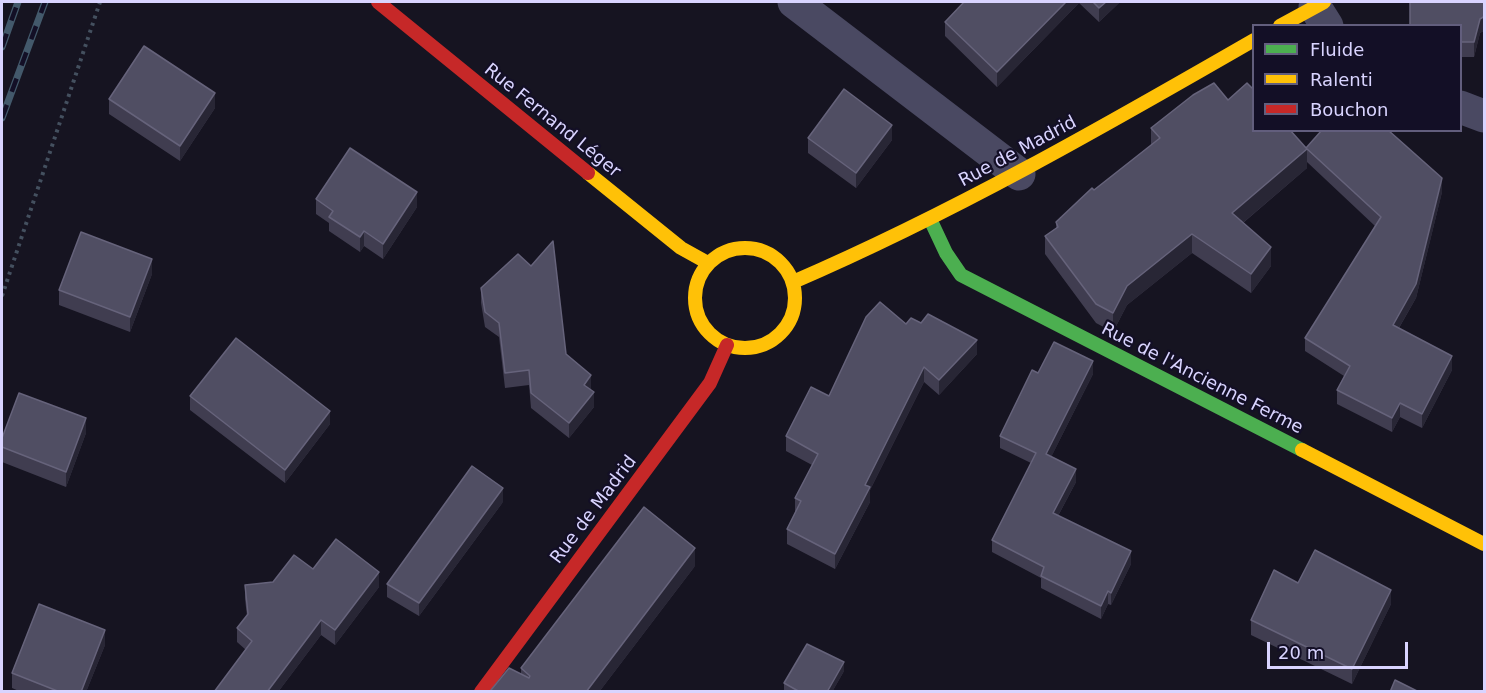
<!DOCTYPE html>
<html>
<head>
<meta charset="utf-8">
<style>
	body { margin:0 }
	#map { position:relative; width:1486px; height:693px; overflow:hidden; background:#161421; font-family:"DejaVu Sans",sans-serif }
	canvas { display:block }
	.frame { position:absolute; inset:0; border:3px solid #d9d4ff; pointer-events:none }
	.legend { position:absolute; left:1252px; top:24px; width:210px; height:108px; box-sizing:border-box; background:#130f26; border:2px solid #625e7d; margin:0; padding:8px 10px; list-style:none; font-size:18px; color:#d9d4ff }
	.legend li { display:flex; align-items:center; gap:12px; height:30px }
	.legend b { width:30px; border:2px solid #625e7d }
	.scale { position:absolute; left:1267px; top:642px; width:141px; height:27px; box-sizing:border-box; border:3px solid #d9d4ff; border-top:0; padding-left:8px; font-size:18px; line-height:21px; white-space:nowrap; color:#d9d4ff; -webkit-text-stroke:4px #130f26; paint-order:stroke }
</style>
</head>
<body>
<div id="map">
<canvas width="1486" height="693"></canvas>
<div class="frame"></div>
<ul class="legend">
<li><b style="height:8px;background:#4caf50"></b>Fluide</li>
<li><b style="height:8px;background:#ffc107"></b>Ralenti</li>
<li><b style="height:8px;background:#c62828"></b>Bouchon</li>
</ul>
<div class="scale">20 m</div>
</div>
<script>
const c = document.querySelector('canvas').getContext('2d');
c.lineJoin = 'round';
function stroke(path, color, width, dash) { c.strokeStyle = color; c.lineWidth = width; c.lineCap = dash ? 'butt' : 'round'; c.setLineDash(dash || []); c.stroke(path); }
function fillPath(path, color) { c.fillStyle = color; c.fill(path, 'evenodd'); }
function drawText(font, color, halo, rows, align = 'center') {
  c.font = font + ' "DejaVu Sans",sans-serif'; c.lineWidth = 4.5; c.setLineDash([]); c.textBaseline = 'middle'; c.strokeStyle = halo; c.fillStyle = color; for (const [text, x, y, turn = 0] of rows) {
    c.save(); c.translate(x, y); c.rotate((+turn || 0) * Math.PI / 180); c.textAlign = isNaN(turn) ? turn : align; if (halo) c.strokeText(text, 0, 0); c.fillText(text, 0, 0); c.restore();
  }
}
stroke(new Path2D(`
	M2,296L100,2`), '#44505f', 4, [3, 4.5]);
stroke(new Path2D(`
	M794,2L1019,174
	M1315,7L1327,26
	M1460,107L1484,116`), '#4a4962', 33);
stroke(new Path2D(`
	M930,219L946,253L961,275L1302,450`), '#4caf50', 14);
stroke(new Path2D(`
	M1280,26L1324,2
	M588,173L681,248L708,263
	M695 298a50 50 0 1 1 100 0a50 50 0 1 1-100 0Z
	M793,282C953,213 1103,127 1254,40
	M1302,450L1484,544`), '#ffc107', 14);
stroke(new Path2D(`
	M378,2L588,173
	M481,692L710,383L727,345`), '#c62828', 14);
const rail = new Path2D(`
	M2,47L18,2
	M2,118L45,2`);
stroke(rail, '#43596b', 7);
stroke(rail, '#130f26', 4.5, [14]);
fillPath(new Path2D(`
	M964,2H1120L1099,22L1079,3L997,87L945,36V22Z
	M1485,2V30L1480,33L1474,57H1461V26Z
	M109,99L215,108L180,161L109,114Z
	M1228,100L1306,149V148L1442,192L1416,298L1399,328L1452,370L1422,428L1400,417L1392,432L1337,404V390L1344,376L1305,351V338L1375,226L1307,162V168L1243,223L1271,266L1251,293L1192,253L1127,305L1113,332L1096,323L1045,254V236L1056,228V222L1094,190L1151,145V128Z
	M808,138L892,140L856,188L808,153Z
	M316,199L417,207L383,259L364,246L360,252L329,231V223L316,214Z
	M152,274L130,332L59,305V290Z
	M481,288L566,354L591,390L594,407L569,438L531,408L529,385L505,388L499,337L485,327L481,303Z
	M906,324L977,354L939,395L924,382L870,490V502L835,569L787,544V529L795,513V498L812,465L786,451V436Z
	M1038,373L1093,374L1051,457L1076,482L1058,516L1131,564L1111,605L1108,604L1101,619L1041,588V578L992,552V540L1031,463L1000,448V436Z
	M190,396L330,424L285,483L190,410Z
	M86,433L66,487L2,462V438Z
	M503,502L419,616L387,597V584Z
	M695,566L599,692H491V690L521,674V668Z
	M313,569L379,587L335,645L321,635L278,692H214L246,650L237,642V628L247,616L245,599V585L273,582Z
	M1298,583L1391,604L1352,684L1251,635V620Z
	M105,645L86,692H21L12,688V673Z
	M844,671L832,692H784V683Z`), '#403d50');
fillPath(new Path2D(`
	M1066,2H1079V3L997,87V72Z
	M1106,2H1120L1099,22V8Z
	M1485,16V30L1480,33L1474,57V42L1480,19Z
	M215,93V108L180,161V146Z
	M892,125V140L856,188V173Z
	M1307,149V168L1232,232V213Z
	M1442,178V192L1416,298L1393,338V325Z
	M417,192V207L383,259V244Z
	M364,231V246L360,252V237Z
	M1192,234V253L1127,305L1113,332V313L1127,286Z
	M1271,247V266L1251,293V274Z
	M152,259V274L130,332V317Z
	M977,340V354L939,395V380Z
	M1452,356V370L1422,428V414Z
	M1093,361V374L1046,467V454Z
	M924,367V382L870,490V502L835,569V554L865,485Z
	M591,375V390L584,385Z
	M594,392V407L569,438V423Z
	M1400,403V417L1392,432V418Z
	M330,411V424L285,483V470Z
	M86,418V433L66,487V472Z
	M1076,469V482L1053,525V513Z
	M503,488V502L419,616V603Z
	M695,548V566L599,692H586Z
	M1131,551V564L1111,605V593Z
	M379,572V587L335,645V630Z
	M1391,590V604L1352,684V669Z
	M1108,591V604L1101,619V606Z
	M321,620V635L278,692H267Z
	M105,630V645L86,692H81Z
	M844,662V671L832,692H827Z`), '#282635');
const building = new Path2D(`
	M964,2H1066L997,72L945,22Z
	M1093,2H1106L1099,8Z
	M1410,2H1485V16L1480,19L1474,42H1461V26H1410Z
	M144,46L215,93L180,146L109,99Z
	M1214,83L1228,100L1247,83L1254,90V130H1290L1307,149L1232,213L1271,247L1251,274L1192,234L1127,286L1113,313L1096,304L1045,236L1058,227L1056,222L1092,188L1094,190L1160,138L1151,128L1193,95Z
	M844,89L892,125L856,173L808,138Z
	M1322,130H1388L1442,178L1416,284L1393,325L1452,356L1422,414L1400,403L1392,418L1337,390L1350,366L1305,338L1381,217L1306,148Z
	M350,148L417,192L383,244L364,231L360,237L329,217L333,211L316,199Z
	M81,232L152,259L130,317L59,290Z
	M553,241L566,354L591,375L584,385L594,392L569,423L531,393L529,370L505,373L499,323L485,312L481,288L518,254L531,266Z
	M880,302L906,324L911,318L921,323L928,314L977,340L939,380L924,367L865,485L870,487L835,554L787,529L801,501L795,498L818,454L786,436L811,387L829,396L866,317Z
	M236,338L330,411L285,470L190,396Z
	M1054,342L1093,361L1046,454L1076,469L1053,513L1131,551L1111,593L1108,591L1101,606L1041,576L1044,567L992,540L1036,453L1000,436L1032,370L1038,373Z
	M19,393L86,418L66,472L2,447V438Z
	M472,466L503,488L419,603L387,584Z
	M644,507L695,548L586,692H494L491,690L509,668L529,678L530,676L521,668Z
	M336,539L379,572L335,630L321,620L267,692H214L252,641L237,628L248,614L245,585L273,582L294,555L313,569Z
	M1315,550L1391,590L1352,669L1251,620L1274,570L1298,583Z
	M39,604L105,630L81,692H60L12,673Z
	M807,644L844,662L827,692H800L784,683Z
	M1395,680L1419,692H1390Z`);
fillPath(building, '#504e63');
stroke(building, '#66637b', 1.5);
drawText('18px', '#d9d4ff', '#130f26', [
	["Rue Fernand Léger",552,121,39],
	["Rue de Madrid",1018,152,-28],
	["Rue de l'Ancienne Ferme",1202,379,27],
	["Rue de Madrid",594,510,-53]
]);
</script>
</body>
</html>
